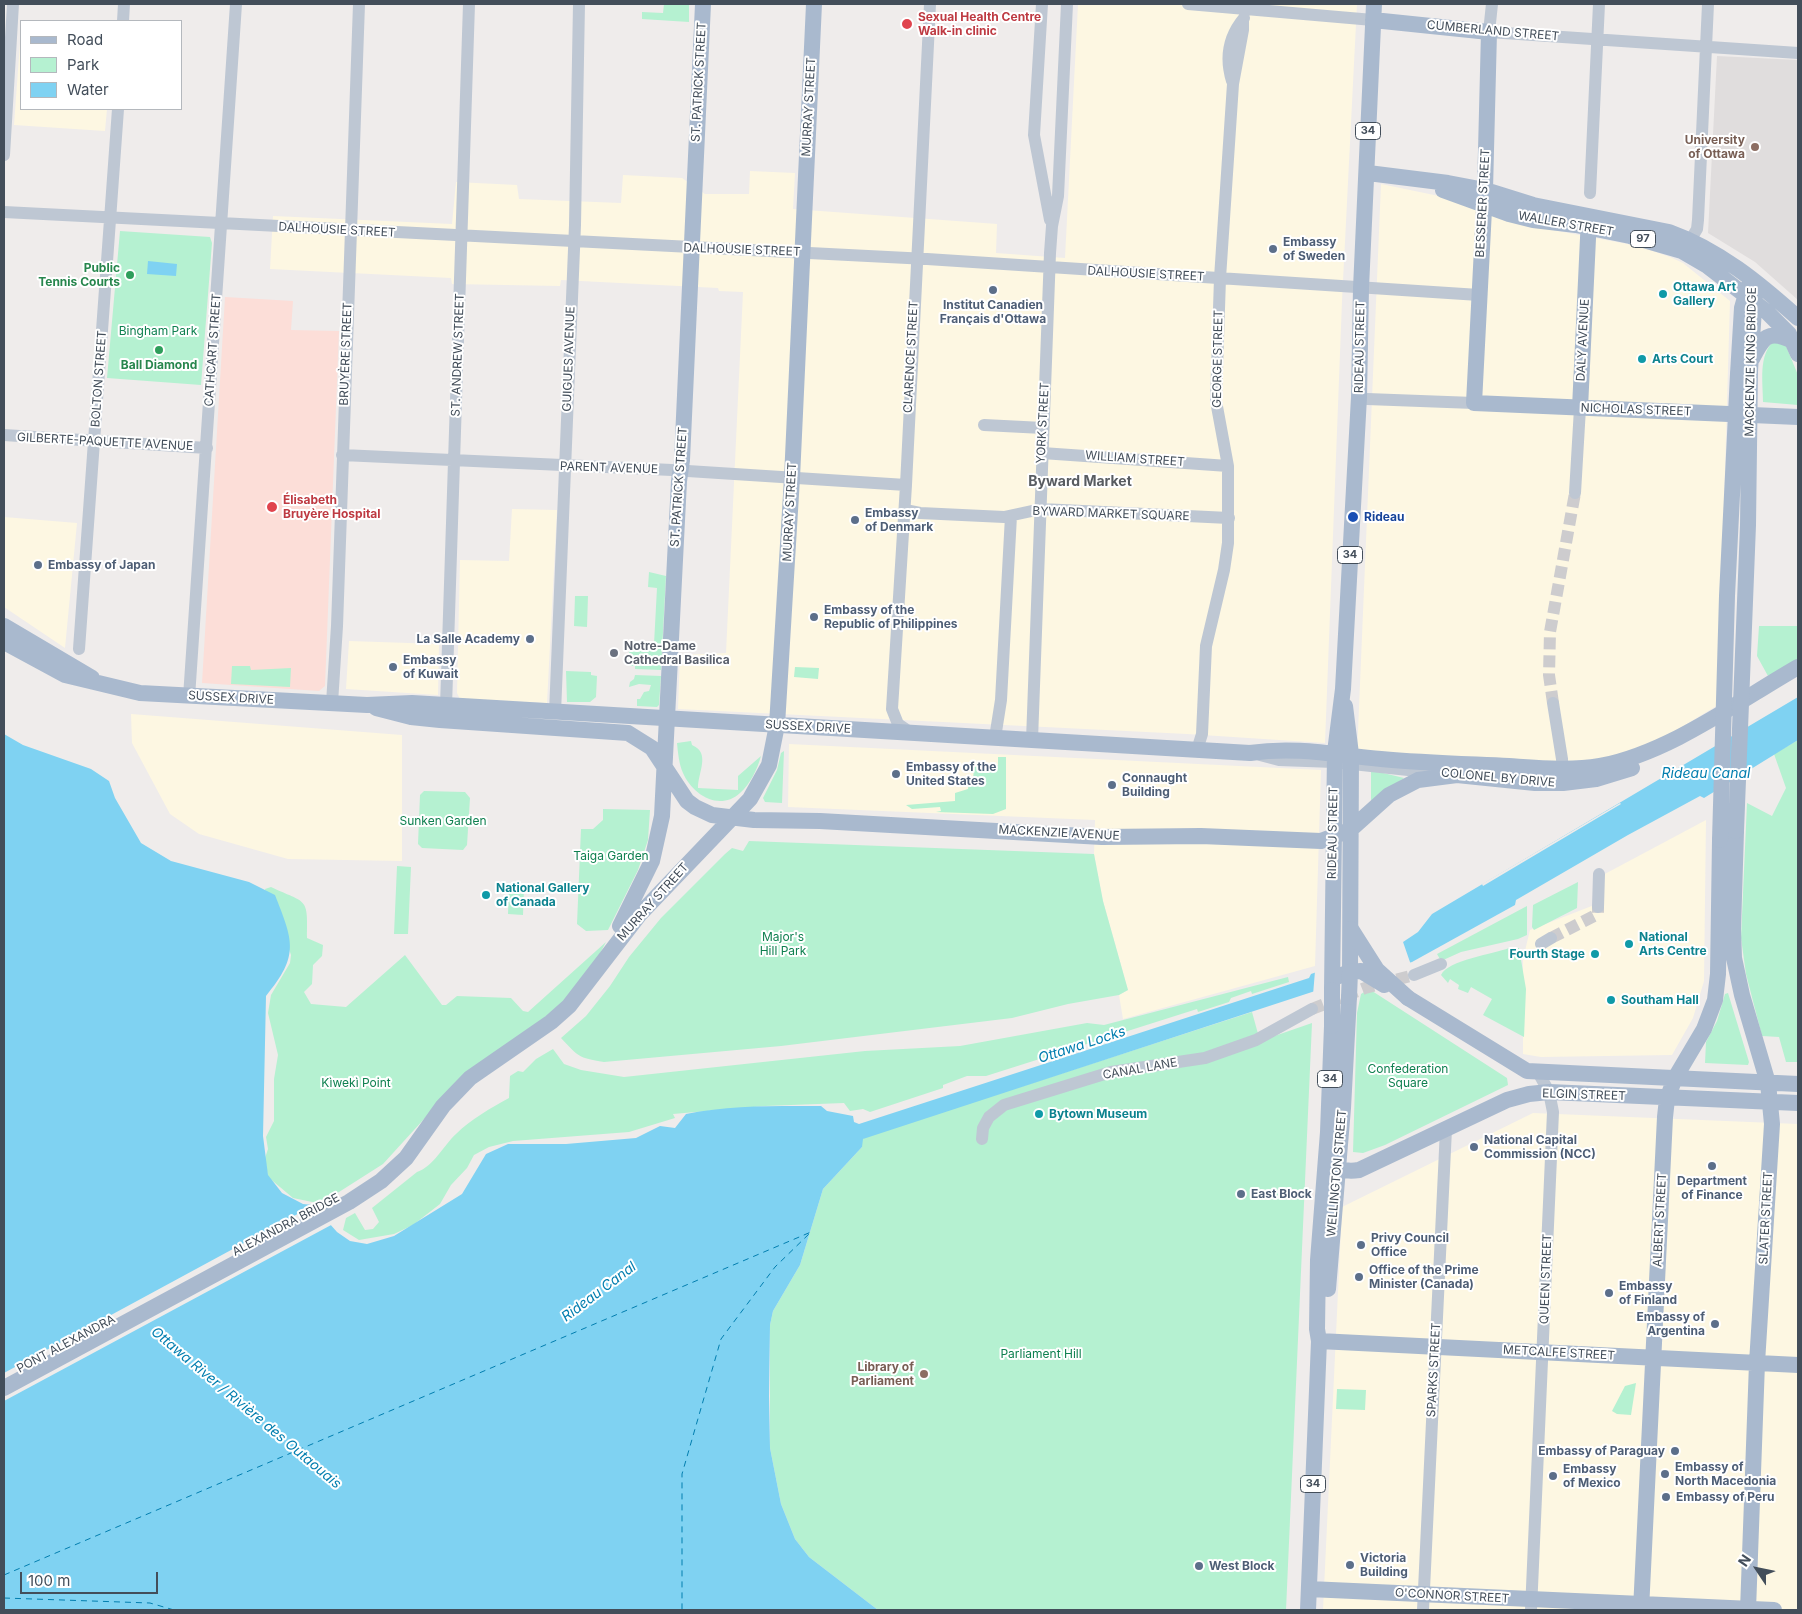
<!DOCTYPE html>
<html>
<head>
<meta charset="utf-8">
<style>
	body { margin:0 }
	#map { position:relative; width:1802px; height:1614px; overflow:hidden; background:#efeceb; font-family:Inter,sans-serif }
	canvas { display:block }
	.frame { position:absolute; inset:0; border:5px solid #434e5a; pointer-events:none }
	.legend { position:absolute; left:20px; top:20px; width:162px; height:90px; box-sizing:border-box; background:#fff; border:1px solid #b4b8bd; margin:0; padding:6px 9px; list-style:none; font-size:15px; color:#434e5a }
	.legend li { display:flex; align-items:center; gap:10px; height:25px }
	.legend b { width:25px; border:1px solid #b4b8bd }
	.north { position:absolute; left:1732px; top:1544px; width:50px; height:50px; -webkit-text-stroke:4px #fff; paint-order:stroke; rotate:304deg; font-size:14px; font-weight:700; line-height:20px; text-align:center; color:#434e5a }
	.north::after { content:''; display:block; margin:auto; width:18px; height:22px; background:#434e5a; clip-path:polygon(50% 0,100% 100%,50% 72%,0 100%) }
	.scale { position:absolute; left:20px; top:1572px; width:138px; height:22px; box-sizing:border-box; border:2px solid #434e5a; border-top:0; padding-left:6px; font-size:15px; line-height:18px; white-space:nowrap; color:#434e5a; -webkit-text-stroke:4px #fff; paint-order:stroke }
</style>
</head>
<body>
<div id="map">
<canvas width="1802" height="1614"></canvas>
<div class="frame"></div>
<ul class="legend">
<li><b style="height:6px;background:#a9b9ce"></b>Road</li>
<li><b style="height:14px;background:#b5f1d1"></b>Park</li>
<li><b style="height:14px;background:#7fd2f2"></b>Water</li>
</ul>
<div class="north">N</div>
<div class="scale">100 m</div>
</div>
<script>
const c = document.querySelector('canvas').getContext('2d');
c.lineJoin = 'round';
function fillPath(path, color) { c.fillStyle = color; c.fill(path, 'evenodd'); }
function stroke(path, color, width, dash) { c.strokeStyle = color; c.lineWidth = width; c.lineCap = dash ? 'butt' : 'round'; c.setLineDash(dash || []); c.stroke(path); }
function drawText(font, color, halo, rows, align = 'center') {
  c.font = font + ' Inter,sans-serif'; c.lineWidth = 4; c.setLineDash([]); c.textBaseline = 'middle'; c.strokeStyle = halo; c.fillStyle = color; for (const [text, x, y, turn = 0] of rows) {
    c.save(); c.translate(x, y); c.rotate((+turn || 0) * Math.PI / 180); c.textAlign = isNaN(turn) ? turn : align; if (halo) c.strokeText(text, 0, 0); c.fillText(text, 0, 0); c.restore();
  }
}
fillPath(new Path2D(`
	M1078,4H1357L1342,301L1325,743L1187,734L678,709L680,655L726,653L743,292L719,291L718,288L561,280L560,286L452,284L451,278L270,269L273,216L452,224L456,182L517,185L519,199L621,203L623,175L682,178L705,194H749L750,171L795,173L793,209L997,224L996,253L1065,258Z
	M20,43L21,109H107L105,131L14,125Z
	M1381,184L1463,201L1505,221L1638,246L1670,257L1683,263L1730,301L1718,705L1647,748L1613,757L1538,765L1357,755Z
	M512,509L557,510L547,703L460,699L457,693L460,560L509,561Z
	M4,517L77,523L65,648L4,607Z
	M349,641L439,644L438,695L346,689Z
	M131,714L402,735V861L288,859L199,834L170,814L132,743Z
	M789,744L1321,770L1315,966L1123,1019L1119,995L1128,990L1103,901L1094,854L1095,820L788,807Z
	M1706,820L1704,981L1693,1018L1672,1055L1541,1057L1523,1054V959L1530,930L1602,902L1601,876Z
	M1533,1113L1798,1124V1610H1323L1342,1207Z`), '#fdf7e2');
fillPath(new Path2D(`
	M1717,56L1798,60V300L1755,262L1708,233Z`), '#e0dddd');
fillPath(new Path2D(`
	M225,297L293,301L291,330L339,331L325,686L319,691L202,683Z`), '#fcded8');
fillPath(new Path2D(`
	M664,4H689V22L642,19V12L663,13Z
	M120,231L210,237L212,243L201,385L107,378Z
	M1774,341L1786,346L1798,375V405L1763,402C1763,382 1758,355 1774,341Z
	M649,572L666,576L661,670L635,669V666H628L630,642L654,644L657,588L648,587Z
	M575,596H588L587,627L574,626Z
	M1759,626H1798V664L1768,676L1757,656Z
	M232,666H250L251,670L291,668L290,687L231,684Z
	M795,667L819,668L818,679L794,677Z
	M566,671L591,672V675L597,676L596,697L590,702H567Z
	M635,675L661,676L659,705L657,707L637,706V699H640L644,692L649,691L651,685L639,684L629,687L630,682L634,679Z
	M1798,740V1062H1786L1779,1037L1762,1036L1746,974L1741,938L1747,803L1772,816L1786,788L1774,754Z
	M691,741L692,745C711,753 698,772 698,788L738,790V776L761,756C757,770 750,784 740,793C719,812 692,794 683,773C679,764 678,753 677,743Z
	M784,751L782,803L765,802L763,798L777,770L781,753Z
	M998,757H1006V809L993,814L936,812L941,811L940,807L912,809L906,805L955,801V793L968,789L969,781H973L974,766L998,765Z
	M1371,771H1375L1404,778L1371,801Z
	M424,791L465,792L470,798L467,845L463,850L422,848L418,844L420,795Z
	M603,809L650,810L648,840L638,870L608,930L586,931L577,924L581,829H593L603,820Z
	M749,841L1094,854L1103,901L1128,990L1119,995L1068,1004L1012,1018L781,1046L604,1062C578,1058 578,1056 561,1038L586,1016L610,986L629,957L661,918L725,854L732,848L743,851Z
	M397,866L411,867L408,934H394Z
	M1578,882L1577,908L1534,930L1532,927L1533,905Z
	M271,887C307,904 308,896 307,938L323,945L322,956L313,965L312,984L304,992L311,1004L346,1007L405,955L442,1005H446L457,996L511,998L523,1011L528,1012L606,942L588,976L566,1002L455,1085L383,1164L328,1199L327,1197L317,1203L293,1198L268,1177L265,1158L268,1149L266,1137L274,1121V1079L278,1055L268,1013L271,995L290,963L291,955L274,904L266,894L265,889Z
	M509,887L524,888L523,915L508,914Z
	M1527,906V935L1518,939L1461,952L1441,961L1437,954Z
	M1509,948H1519L1526,989L1524,1037L1483,1015L1492,999L1471,987L1468,993L1458,989L1459,985L1450,979L1448,983L1441,975C1448,960 1493,954 1509,948Z
	M1288,977L1289,982L1252,994L1251,991L1231,998L1229,1002L1198,1012L1197,1009L986,1076H967L943,1085V1088L870,1112L863,1109L850,1111L844,1103L765,1106L673,1114L675,1118L629,1132L513,1141L489,1147L474,1155L467,1168L451,1185L440,1204L413,1225L394,1234L359,1240L343,1230L346,1218L355,1213L365,1230L373,1229L379,1222L372,1208L417,1172C434,1166 443,1146 456,1134C471,1119 491,1108 509,1098L510,1076L518,1071L523,1072L536,1059L553,1049L564,1064L581,1070L624,1077L865,1051L960,1046L1087,1023L1104,1025Z
	M1369,989L1507,1078L1508,1085L1385,1145L1363,1153L1353,1152L1357,1013L1361,994Z
	M1728,993L1749,1062L1748,1065L1705,1063L1706,1042L1717,1021L1725,994Z
	M1252,1012L1260,1041L1312,1023L1286,1610H878L809,1557L795,1539L781,1504L770,1448V1325L773,1311L800,1265L823,1189L862,1147V1140L865,1137Z
	M1636,1383L1631,1415L1617,1414L1612,1411L1625,1386Z
	M1337,1389L1366,1390L1365,1410L1336,1409Z`), '#b5f1d1');
fillPath(new Path2D(`
	M148,261L177,264L176,276L147,274Z
	M1798,697V740L1704,798L1700,796L1628,835L1516,900L1515,905L1412,962L1312,992L863,1139L862,1147L823,1189L800,1265L773,1311L770,1325L769,1396L770,1448L781,1504L795,1539L809,1557L878,1610H4V734L23,745L91,769L109,781L115,798L141,843L171,861L249,882L275,895C293,941 300,955 266,996L263,1136L268,1175L282,1193L303,1204L313,1205L337,1232L350,1241L367,1244L394,1236L462,1194L486,1154L508,1144H566L636,1138L660,1126L675,1128L686,1114C730,1105 776,1106 821,1106L827,1111L853,1116L854,1122L859,1124L1309,978L1311,974L1403,942L1418,932L1432,914Z`), '#7fd2f2');
fillPath(new Path2D(`
	M1620,803L1621,804L1483,886L1482,884Z
	M1402,939L1411,965L1313,995L1315,971Z
	M316,1204L333,1224L4,1401V1373Z`), '#efeceb');
stroke(new Path2D(`
	M4,1575L811,1232L775,1267L721,1339L682,1474V1610
	M4,1598L150,1603L174,1610`), '#027eaf', 1, [6, 5]);
stroke(new Path2D(`
	M1553,703L1549,675L1550,632L1575,493
	M1551,938L1598,914V907
	M1312,1009L1365,988L1414,975`), '#cdccce', 12, [12, 6]);
stroke(new Path2D(`
	M1042,4L1034,135L1050,220
	M1188,4L1373,20
	M1492,4L1489,32L1798,53
	M123,21L124,4
	M1232,81C1225,58 1229,36 1244,18
	M4,155L13,4
	M1590,193L1599,4
	M4,212L927,259L1479,295
	M1691,239L1697,229L1698,220L1708,4
	M1367,399L1474,403
	M984,425L1043,428
	M4,435L207,448
	M1042,453L1228,466
	M342,455L672,470L906,485
	M1575,493L1580,408
	M905,510L920,513L1004,517L1041,509L1229,518
	M79,649L118,109
	M189,697L236,4
	M332,703L337,626L359,4
	M1553,703L1562,759L1563,778
	M446,706L469,4
	M555,713L575,225L579,4
	M911,733L898,724L892,709L906,485L930,4
	M995,738L1001,700L1011,516
	M1032,740L1050,253L1052,226L1058,196L1067,4
	M1197,750L1202,734L1206,646L1224,570L1228,543V466L1216,401L1220,278L1233,84L1243,30V20
	M1260,755L1279,760L1334,762L1436,773
	M1598,907L1599,874
	M1541,944L1551,938
	M1414,975L1441,964
	M982,1139L983,1128L989,1117L1004,1105L1111,1072L1205,1058L1256,1040L1312,1009
	M1423,1610L1446,1129
	M1531,1610L1553,1112L1549,1092L1538,1072`), '#bec7d3', 12);
stroke(new Path2D(`
	M1373,20L1489,32L1485,190L1474,403L1798,417
	M1368,173L1448,183L1485,190L1533,205L1669,232C1719,250 1759,283 1798,318
	M1443,190L1509,214L1533,220L1576,225L1630,236L1682,251L1706,265L1767,312L1789,334L1798,354
	M1752,359C1763,337 1768,329 1793,341
	M1750,371L1755,293
	M1738,374L1742,308L1748,287
	M1580,408L1589,217
	M4,626L92,678
	M4,642L65,675L140,693L367,705L412,703L1250,753C1296,746 1336,755 1381,759C1424,763 1467,764 1509,766C1539,768 1570,771 1600,766C1669,753 1737,702 1798,667
	M376,708L411,717L440,720L628,733L652,748L687,801L695,807L712,815L754,820L820,821L1102,837L1201,836L1321,841L1350,830L1389,795L1418,780L1457,775L1535,783H1563L1596,779L1632,768
	M1736,831L1733,929L1734,958L1742,995L1768,1083L1772,1124L1757,1363L1748,1610
	M620,926L652,861L662,816L679,481L682,460L703,4
	M1339,976L1350,972L1351,754L1345,706
	M1332,990L1335,752L1343,689L1359,397L1361,288L1374,4
	M1408,998L1527,1071L1798,1084
	M1329,1149C1332,1167 1341,1173 1359,1170L1507,1100L1529,1094L1549,1092L1798,1103
	M1328,1289L1343,1108L1349,997
	M1319,1341L1798,1365
	M4,1388L349,1202L381,1181L406,1158L443,1106L470,1078L551,1022L569,1006L639,915L750,799L769,765L777,725L792,478L814,4
	M1309,1589L1774,1610
	M1308,1610L1319,1341L1317,1329L1318,1260L1328,1132L1332,1026
	M1641,1610L1665,1117L1667,1099L1675,1078L1704,1029L1715,1000L1718,974L1720,840`), '#a9b9ce', 16);
stroke(new Path2D(`
	M1736,831L1748,525L1750,371
	M1720,840L1727,596L1738,374
	M1351,929L1377,970L1408,998
	M1349,997L1350,972L1361,971L1384,985
	M1332,1026V990`), '#a9b9ce', 16);
for (const [x, y, r, color] of [
	[907,24,6,"#e0444e"],
	[1755,147,5,"#8d6e63"],
	[1273,249,5,"#5c6f8a"],
	[130,275,5,"#2e9e5b"],
	[993,290,5,"#5c6f8a"],
	[1663,294,5,"#0f9aa8"],
	[159,350,5,"#2e9e5b"],
	[1642,359,5,"#0f9aa8"],
	[272,507,6,"#e0444e"],
	[1353,517,6,"#1a4fb4"],
	[855,520,5,"#5c6f8a"],
	[38,565,5,"#5c6f8a"],
	[814,617,5,"#5c6f8a"],
	[530,639,5,"#5c6f8a"],
	[614,653,5,"#6b7280"],
	[393,667,5,"#5c6f8a"],
	[896,774,5,"#5c6f8a"],
	[1112,785,5,"#5c6f8a"],
	[486,895,5,"#0f9aa8"],
	[1629,944,5,"#0f9aa8"],
	[1595,954,5,"#0f9aa8"],
	[1611,1000,5,"#0f9aa8"],
	[1039,1114,5,"#0f9aa8"],
	[1474,1147,5,"#5c6f8a"],
	[1712,1166,5,"#5c6f8a"],
	[1241,1194,5,"#5c6f8a"],
	[1361,1245,5,"#5c6f8a"],
	[1359,1277,5,"#5c6f8a"],
	[1609,1293,5,"#5c6f8a"],
	[1715,1324,5,"#5c6f8a"],
	[924,1374,5,"#8d6e63"],
	[1675,1451,5,"#5c6f8a"],
	[1665,1474,5,"#5c6f8a"],
	[1553,1476,5,"#5c6f8a"],
	[1666,1497,5,"#5c6f8a"],
	[1350,1565,5,"#5c6f8a"],
	[1199,1566,5,"#5c6f8a"]
]) { const dot = new Path2D(); dot.arc(x, y, r, 0, 2 * Math.PI); c.fillStyle = color; c.fill(dot); stroke(dot, '#fff', 2); }
for (const [x, y, w] of [
	[1368,131,25],
	[1643,239,25],
	[1350,555,25],
	[1330,1079,25],
	[1313,1484,25]
]) { const box = new Path2D(); box.roundRect(x - w / 2, y - 8.5, w, 17, 4); c.fillStyle = '#fff'; c.fill(box); stroke(box, '#434e5a', 1); }
drawText('bold 11px', '#434e5a', null, [
	["34",1368,131],
	["97",1643,239],
	["34",1350,555],
	["34",1330,1079],
	["34",1313,1484]
]);
drawText('bold 12px', '#be3a42', '#fff', [
	["Sexual Health Centre",918,17],
	["Walk-in clinic",918,31],
	["Élisabeth",283,500],
	["Bruyère Hospital",283,514]
], 'left');
drawText('12px', '#434e5a', '#fff', [
	["CUMBERLAND STREET",1493,31,5],
	["ST. PATRICK STREET",699,82,-87],
	["MURRAY STREET",809,107,-87],
	["BESSERER STREET",1483,203,-87],
	["WALLER STREET",1566,224,10],
	["DALHOUSIE STREET",337,230,3],
	["DALHOUSIE STREET",742,250,2],
	["DALHOUSIE STREET",1146,274,3],
	["DALY AVENUE",1583,340,-87],
	["RIDEAU STREET",1360,347,-89],
	["CATHCART STREET",213,350,-86],
	["BRUYÈRE STREET",346,354,-88],
	["ST. ANDREW STREET",458,355,-88],
	["CLARENCE STREET",911,357,-87],
	["GUIGUES AVENUE",569,359,-88],
	["GEORGE STREET",1218,359,-89],
	["MACKENZIE KING BRIDGE",1751,362,-89],
	["BOLTON STREET",99,379,-86],
	["NICHOLAS STREET",1636,410,2],
	["YORK STREET",1043,423,-87],
	["GILBERTE-PAQUETTE AVENUE",105,442,3],
	["WILLIAM STREET",1135,459,4],
	["PARENT AVENUE",609,468,2],
	["ST. PATRICK STREET",679,487,-86],
	["MURRAY STREET",790,512,-87],
	["BYWARD MARKET SQUARE",1111,514,2],
	["SUSSEX DRIVE",231,698,3],
	["SUSSEX DRIVE",808,727,3],
	["COLONEL BY DRIVE",1498,778,5],
	["MACKENZIE AVENUE",1059,833,3],
	["RIDEAU STREET",1333,833,-89],
	["MURRAY STREET",653,902,-48],
	["CANAL LANE",1140,1069,-10],
	["ELGIN STREET",1584,1095,2],
	["WELLINGTON STREET",1337,1173,-85],
	["SLATER STREET",1766,1218,-87],
	["ALBERT STREET",1660,1220,-87],
	["ALEXANDRA BRIDGE",286,1225,-28],
	["QUEEN STREET",1546,1279,-88],
	["PONT ALEXANDRA",66,1344,-28],
	["METCALFE STREET",1559,1353,3],
	["SPARKS STREET",1434,1370,-87],
	["O'CONNOR STREET",1452,1596,3]
]);
drawText('bold 12px', '#785e54', '#fff', [
	["University",1745,140],
	["of Ottawa",1745,154],
	["Library of",914,1367],
	["Parliament",914,1381]
], 'right');
drawText('bold 12px', '#4e5e75', '#fff', [
	["Embassy",1283,242],
	["of Sweden",1283,256],
	["Institut Canadien",993,305,"center"],
	["Français d'Ottawa",993,319,"center"],
	["Embassy",865,513],
	["of Denmark",865,527],
	["Embassy of Japan",48,565],
	["Embassy of the",824,610],
	["Republic of Philippines",824,624],
	["La Salle Academy",520,639,"right"],
	["Embassy",403,660],
	["of Kuwait",403,674],
	["Embassy of the",906,767],
	["United States",906,781],
	["Connaught",1122,778],
	["Building",1122,792],
	["National Capital",1484,1140],
	["Commission (NCC)",1484,1154],
	["Department",1712,1181,"center"],
	["of Finance",1712,1195,"center"],
	["East Block",1251,1194],
	["Privy Council",1371,1238],
	["Office",1371,1252],
	["Office of the Prime",1369,1270],
	["Minister (Canada)",1369,1284],
	["Embassy",1619,1286],
	["of Finland",1619,1300],
	["Embassy of",1705,1317,"right"],
	["Argentina",1705,1331,"right"],
	["Embassy of Paraguay",1665,1451,"right"],
	["Embassy of",1675,1467],
	["North Macedonia",1675,1481],
	["Embassy",1563,1469],
	["of Mexico",1563,1483],
	["Embassy of Peru",1676,1497],
	["Victoria",1360,1558],
	["Building",1360,1572],
	["West Block",1209,1566]
], 'left');
drawText('bold 12px', '#27864d', '#fff', [
	["Public",120,268],
	["Tennis Courts",120,282],
	["Ball Diamond",159,365,"center"]
], 'right');
drawText('bold 12px', '#0d838f', '#fff', [
	["Ottawa Art",1673,287],
	["Gallery",1673,301],
	["Arts Court",1652,359],
	["National Gallery",496,888],
	["of Canada",496,902],
	["National",1639,937],
	["Arts Centre",1639,951],
	["Fourth Stage",1585,954,"right"],
	["Southam Hall",1621,1000],
	["Bytown Museum",1049,1114]
], 'left');
drawText('12px', '#0f8050', '#fff', [
	["Bingham Park",158,331],
	["Sunken Garden",443,821],
	["Taiga Garden",611,856],
	["Major's",783,937],
	["Hill Park",783,951],
	["Confederation",1408,1069],
	["Square",1408,1083],
	["Kìwekì Point",356,1083],
	["Parliament Hill",1041,1354]
]);
drawText('bold 12px', '#164399', '#fff', [
	["Rideau",1364,517]
], 'left');
drawText('bold 12px', '#5b616d', '#fff', [
	["Notre-Dame",624,646],
	["Cathedral Basilica",624,660]
], 'left');
drawText('bold 14px', '#585c61', '#fff', [
	["Byward Market",1080,482]
]);
drawText('italic 14px', '#027eaf', '#fff', [
	["Rideau Canal",1706,774],
	["Ottawa Locks",1082,1045,-18],
	["Rideau Canal",599,1292,-37],
	["Ottawa River / Rivière des Outaouais",246,1408,40]
]);
</script>
</body>
</html>
